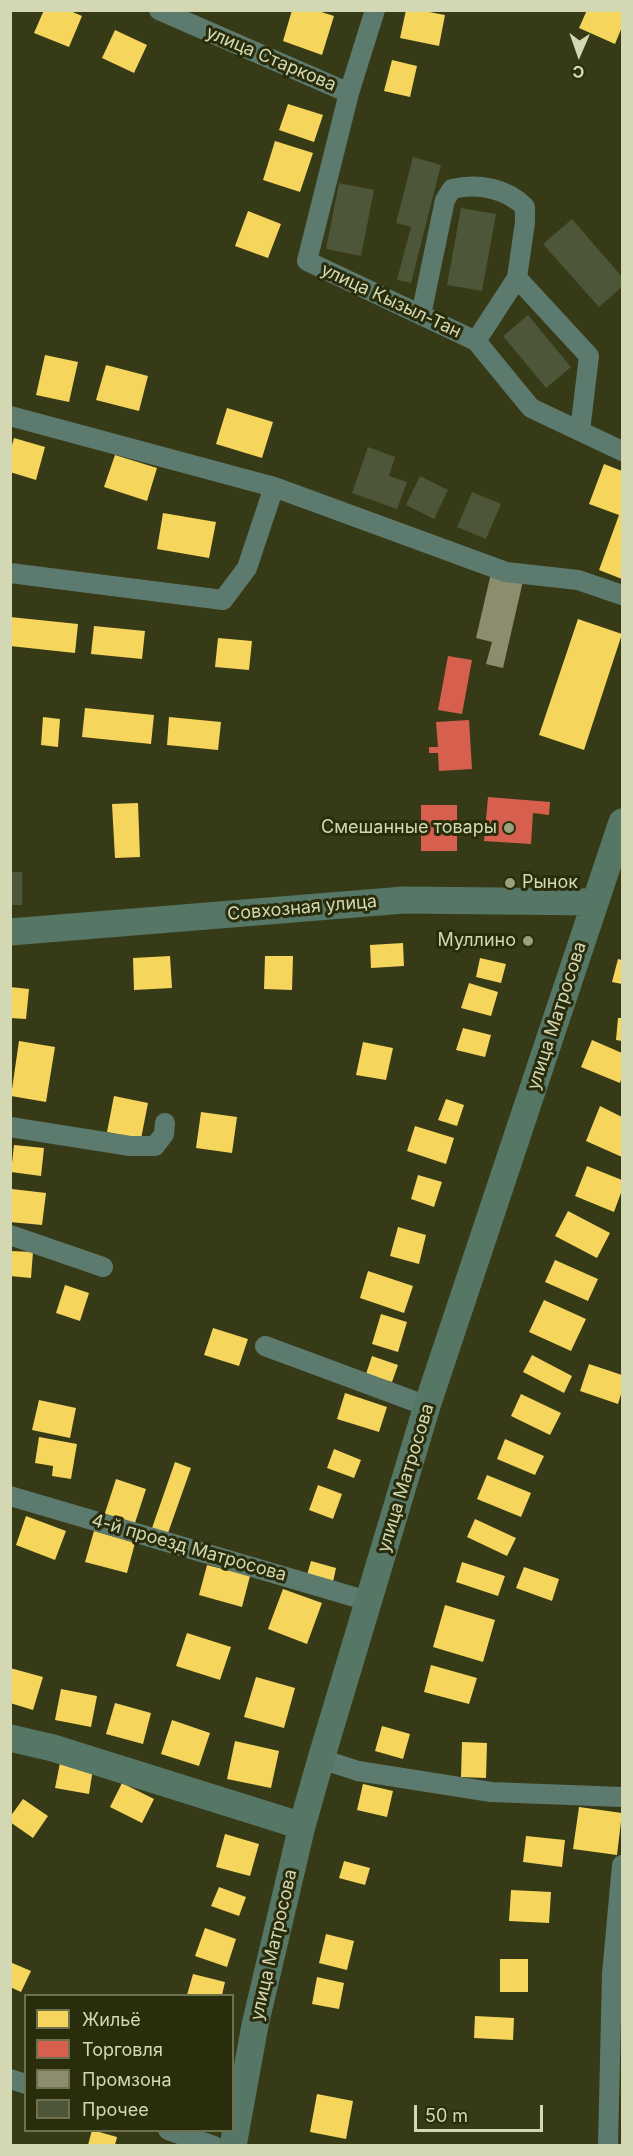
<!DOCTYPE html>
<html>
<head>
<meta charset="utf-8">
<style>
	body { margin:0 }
	#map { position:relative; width:633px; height:2156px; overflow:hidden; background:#373a17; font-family:Inter,sans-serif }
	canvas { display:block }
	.frame { position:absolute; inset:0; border:12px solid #d3d8b2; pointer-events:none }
	.legend { position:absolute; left:24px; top:1994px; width:210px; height:138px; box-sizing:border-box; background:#2a2d0c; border:2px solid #6e714e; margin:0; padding:8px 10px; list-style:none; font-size:18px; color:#d3d8b2 }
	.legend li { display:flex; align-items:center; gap:12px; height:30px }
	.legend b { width:30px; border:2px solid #6e714e }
	.north { position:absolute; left:549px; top:24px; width:60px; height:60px; -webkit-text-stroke:4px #2a2d0c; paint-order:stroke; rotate:182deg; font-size:16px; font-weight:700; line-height:24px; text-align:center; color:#d3d8b2 }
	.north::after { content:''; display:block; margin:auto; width:21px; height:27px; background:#d3d8b2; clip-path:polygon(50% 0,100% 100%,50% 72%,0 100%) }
	.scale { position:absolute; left:414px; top:2105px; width:129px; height:27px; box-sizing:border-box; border:3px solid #d3d8b2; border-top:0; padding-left:8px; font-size:18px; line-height:21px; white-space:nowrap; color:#d3d8b2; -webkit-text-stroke:4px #2a2d0c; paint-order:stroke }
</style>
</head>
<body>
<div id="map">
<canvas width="633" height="2156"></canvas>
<div class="frame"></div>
<ul class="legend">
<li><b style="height:16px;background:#f6d55c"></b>Жильё</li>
<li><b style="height:16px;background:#d6604d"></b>Торговля</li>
<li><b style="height:16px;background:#8c8c6e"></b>Промзона</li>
<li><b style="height:16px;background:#4d5638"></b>Прочее</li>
</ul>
<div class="north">С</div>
<div class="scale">50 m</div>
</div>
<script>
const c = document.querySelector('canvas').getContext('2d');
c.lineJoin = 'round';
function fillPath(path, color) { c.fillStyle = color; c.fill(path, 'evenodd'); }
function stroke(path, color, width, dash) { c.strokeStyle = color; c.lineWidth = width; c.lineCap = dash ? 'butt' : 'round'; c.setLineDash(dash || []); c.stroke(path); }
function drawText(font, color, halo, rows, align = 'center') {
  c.font = font + ' Inter,sans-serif'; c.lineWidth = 6; c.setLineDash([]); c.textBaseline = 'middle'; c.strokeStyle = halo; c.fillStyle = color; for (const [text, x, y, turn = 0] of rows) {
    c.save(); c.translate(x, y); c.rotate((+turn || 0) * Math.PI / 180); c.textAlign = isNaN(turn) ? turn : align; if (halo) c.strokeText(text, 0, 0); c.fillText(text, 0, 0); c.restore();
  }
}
fillPath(new Path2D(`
	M44,10H68L82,16L69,47L34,33Z
	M292,10H315L334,16L322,55L283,41Z
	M406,10H419L445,15L439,46L400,38Z
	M587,10L622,12V27L615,44L579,28Z
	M115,30L147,45L134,73L102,58Z
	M392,60L417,66L410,97L384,91Z
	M288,104L323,115L314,142L279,130Z
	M275,141L313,153L300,192L263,180Z
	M248,211L281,224L268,258L235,246Z
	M45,355L78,362L69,402L36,395Z
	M106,365L148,376L139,411L96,400Z
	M227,408L273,422L262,458L216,444Z
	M14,438L45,447L36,480L10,472V452Z
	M115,455L157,468L147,501L104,487Z
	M604,464L622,471V579L599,570L619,515L589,504Z
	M163,513L216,522L209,558L157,549Z
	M10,617L78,624L75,653L10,646Z
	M578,619L622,634L584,750L539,735Z
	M94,626L145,631L142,659L91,654Z
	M218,638L252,641L249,670L215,667Z
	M85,708L154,715L151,744L82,737Z
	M43,717L60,719L58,747L41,745Z
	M169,717L221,722L218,750L167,745Z
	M138,803L140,857L115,858L112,804Z
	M403,943L404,966L371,968L370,945Z
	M170,956L172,988L134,990L133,958Z
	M265,956H293L292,990L264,989Z
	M480,958L506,964L501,983L476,977Z
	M618,959L622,960V984L612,982Z
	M469,983L498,992L491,1016L461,1008Z
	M10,987L29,989L26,1019L10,1018Z
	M618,1018H622V1041L616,1040Z
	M463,1028L491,1035L485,1057L456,1050Z
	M592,1040L622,1053V1076L620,1083L581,1067Z
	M19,1041L55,1047L46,1102L11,1096Z
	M363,1042L393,1048L386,1080L356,1075Z
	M114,1096L148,1103L141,1139L107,1132Z
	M446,1099L464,1105L457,1126L438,1120Z
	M600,1106L622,1117V1157L586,1141Z
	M201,1112L237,1117L232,1153L196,1148Z
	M415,1126L454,1138L446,1164L407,1151Z
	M14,1145L44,1148L41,1176L11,1172Z
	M587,1166L622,1180V1190L614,1212L575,1196Z
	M418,1175L442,1182L434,1207L411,1199Z
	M12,1189L46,1193L42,1225L10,1222Z
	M568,1211L610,1233L597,1258L555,1236Z
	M398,1227L426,1235L419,1264L390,1256Z
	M10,1251L33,1252L31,1278L10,1276Z
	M555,1260L598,1279L588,1301L545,1282Z
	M368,1271L413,1286L404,1313L360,1298Z
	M65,1285L89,1293L80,1321L56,1313Z
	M544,1300L586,1319L571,1351L529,1332Z
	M381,1314L407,1322L398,1352L372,1344Z
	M213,1328L248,1339L239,1366L204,1355Z
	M532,1355L572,1376L564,1393L523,1372Z
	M372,1356L398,1365L392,1382L366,1374Z
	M589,1364L622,1375V1391L618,1404L580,1391Z
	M345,1393L387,1407L379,1432L337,1419Z
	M521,1394L561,1413L550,1435L511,1416Z
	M39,1400L76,1408L70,1438L32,1430Z
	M39,1437L77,1444L71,1479L52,1476L53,1466L35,1463Z
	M505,1439L544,1456L535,1475L497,1459Z
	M334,1449L361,1460L354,1478L327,1468Z
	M175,1462L191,1468L168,1533L152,1528Z
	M487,1475L531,1493L521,1517L477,1499Z
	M116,1479L146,1489L134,1526L104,1516Z
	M318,1485L342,1494L333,1519L309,1510Z
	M26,1516L66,1531L55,1560L16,1545Z
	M475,1519L516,1538L507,1556L467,1537Z
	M94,1531L135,1543L127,1573L85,1562Z
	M311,1561L336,1568L333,1582L307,1575Z
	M462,1562L505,1576L498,1596L456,1582Z
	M207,1565L250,1576L242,1607L199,1595Z
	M524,1567L559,1579L552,1601L516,1588Z
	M283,1589L322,1603L307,1644L268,1629Z
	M445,1605L495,1620L483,1662L433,1647Z
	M187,1633L231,1647L220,1680L176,1666Z
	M431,1665L477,1678L469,1704L424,1692Z
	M10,1668L43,1677L33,1710L10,1703Z
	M256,1677L295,1688L284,1728L244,1717Z
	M61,1689L97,1696L91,1727L55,1720Z
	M115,1703L151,1713L143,1744L106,1734Z
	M172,1720L210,1733L199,1766L161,1754Z
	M382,1726L410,1734L403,1759L375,1751Z
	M235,1741L279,1751L271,1788L227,1779Z
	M462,1742L487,1743L486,1778L461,1777Z
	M60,1763L93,1769L89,1794L55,1788Z
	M122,1783L154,1799L142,1823L110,1807Z
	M363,1784L393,1791L387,1817L357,1810Z
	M23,1799L48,1816L33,1838L10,1822V1817Z
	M579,1807L622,1813L617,1855L573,1849Z
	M225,1834L259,1844L250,1876L216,1867Z
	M526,1836L565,1840L562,1867L523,1862Z
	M344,1861L370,1868L365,1885L339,1878Z
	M219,1887L246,1897L239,1916L211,1906Z
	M511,1890L551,1892L549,1923L509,1921Z
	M205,1928L236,1939L227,1967L195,1956Z
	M326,1934L354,1941L347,1970L319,1963Z
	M500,1959H528V1992H500Z
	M10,1962L31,1971L21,1992L10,1987Z
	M193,1974L225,1982L222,1995H187Z
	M317,1977L344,1983L339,2009L312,2004Z
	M475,2016L514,2018L513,2040L474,2038Z
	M317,2094L353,2101L346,2139L310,2132Z
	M92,2130L117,2137L115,2145H88Z`), '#f6d55c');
fillPath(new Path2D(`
	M448,656L472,660L462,714L438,710Z
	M469,720L472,769L439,771L438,753H429V747H438L436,722Z
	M488,797L550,802L549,815L533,813L531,844L484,841Z
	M421,805H457V851H421Z`), '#d6604d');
fillPath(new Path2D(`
	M491,573L523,581L503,668L486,664L492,642L476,638Z`), '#8c8c6e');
fillPath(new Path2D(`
	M413,157L441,165L411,283L397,280L411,227L396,223Z
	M339,183L374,190L361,256L326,249Z
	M461,208L496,214L482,291L447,285Z
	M572,219L622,277V287L599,307L543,244Z
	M528,315L571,367L546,388L503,336Z
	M368,447L395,457L389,476L407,482L397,509L352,493Z
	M420,476L448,490L434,519L406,505Z
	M472,492L501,504L486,539L457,527Z
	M10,872H22V905H10Z`), '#4d5638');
stroke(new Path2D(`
	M159,10L349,93
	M375,10L349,93L307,261L476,341L531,408L622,451
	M421,315L445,200L452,189C478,183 506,188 525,207V222L517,278
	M476,341L517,278L589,356L580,431
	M10,416L274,487L506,572L578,580L622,595
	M10,573L223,600L247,568L274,487
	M10,1127L130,1146H155L164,1134L165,1123
	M10,1235L103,1267
	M265,1346L427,1406
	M10,1496L368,1601
	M321,1759L358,1771L491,1792L622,1797
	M10,2079L26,2084
	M168,2130L214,2146
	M608,2146L612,1974L622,1865`), '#5d7a6e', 20);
stroke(new Path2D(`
	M10,932L404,900L595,902
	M10,1738L53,1748L302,1826
	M233,2146L255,2025L302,1826L321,1759L427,1406L622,822`), '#567666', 27);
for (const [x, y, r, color] of [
	[509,828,6,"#9ca17c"],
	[510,883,6,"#9ca17c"],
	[528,941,6,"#9ca17c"]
]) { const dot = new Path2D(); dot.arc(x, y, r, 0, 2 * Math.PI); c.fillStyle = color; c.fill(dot); stroke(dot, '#2a2d0c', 2); }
drawText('18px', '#d3d8b2', '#2a2d0c', [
	["улица Старкова",271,59,23],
	["улица Кызыл-Тан",391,301,25],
	["Совхозная улица",302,908,-5],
	["улица Матросова",557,1016,-72],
	["улица Матросова",406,1478,-73],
	["4-й проезд Матросова",189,1548,16],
	["улица Матросова",274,1945,-77]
]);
drawText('18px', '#d3d8b2', '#2a2d0c', [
	["Смешанные товары",497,828],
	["Рынок",522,883,"left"],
	["Муллино",516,941]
], 'right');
</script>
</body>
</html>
